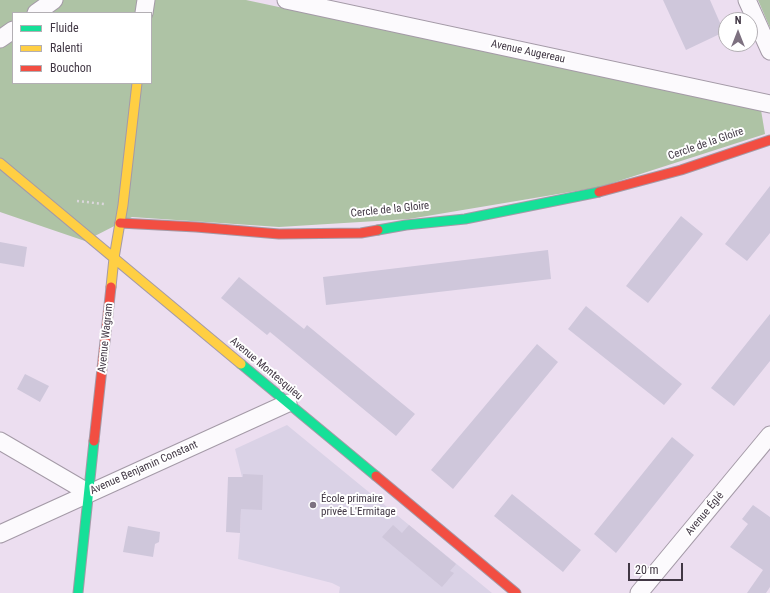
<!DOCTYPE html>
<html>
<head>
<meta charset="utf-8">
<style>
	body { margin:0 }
	#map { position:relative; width:770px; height:593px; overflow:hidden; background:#ecdef0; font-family:"Roboto Condensed",sans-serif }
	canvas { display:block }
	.legend { position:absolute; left:12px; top:12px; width:140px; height:72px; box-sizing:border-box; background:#fff; border:1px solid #b3afb4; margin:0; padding:5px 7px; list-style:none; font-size:12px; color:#413744 }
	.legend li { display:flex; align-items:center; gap:8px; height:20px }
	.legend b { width:20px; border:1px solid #b3afb4 }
	.north { position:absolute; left:718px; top:12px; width:40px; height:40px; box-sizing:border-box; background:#fff; border:1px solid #b3afb4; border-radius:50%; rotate:0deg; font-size:11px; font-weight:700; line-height:16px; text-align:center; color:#413744 }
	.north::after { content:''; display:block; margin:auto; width:14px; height:18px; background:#7d7180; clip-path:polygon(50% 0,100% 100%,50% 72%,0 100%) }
	.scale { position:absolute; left:628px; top:563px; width:55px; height:18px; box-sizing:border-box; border:2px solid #413744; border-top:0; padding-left:5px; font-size:12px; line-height:14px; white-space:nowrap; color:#413744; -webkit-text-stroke:3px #fff; paint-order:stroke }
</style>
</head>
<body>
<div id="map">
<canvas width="770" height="593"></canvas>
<ul class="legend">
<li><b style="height:5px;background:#16e098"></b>Fluide</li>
<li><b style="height:5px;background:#ffcf43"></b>Ralenti</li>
<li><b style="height:5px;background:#f24e42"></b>Bouchon</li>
</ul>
<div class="north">N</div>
<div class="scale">20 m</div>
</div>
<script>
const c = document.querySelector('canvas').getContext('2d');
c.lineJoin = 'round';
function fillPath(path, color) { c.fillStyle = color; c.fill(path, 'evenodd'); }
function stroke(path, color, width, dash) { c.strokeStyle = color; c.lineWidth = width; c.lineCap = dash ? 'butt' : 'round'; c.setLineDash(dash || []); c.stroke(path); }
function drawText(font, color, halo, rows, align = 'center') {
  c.font = font + ' "Roboto Condensed",sans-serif'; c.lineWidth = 4; c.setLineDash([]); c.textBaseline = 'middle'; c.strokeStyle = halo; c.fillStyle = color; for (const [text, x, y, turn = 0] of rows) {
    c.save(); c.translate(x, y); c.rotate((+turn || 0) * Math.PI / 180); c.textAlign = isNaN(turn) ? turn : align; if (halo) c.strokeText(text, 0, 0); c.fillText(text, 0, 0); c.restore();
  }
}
fillPath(new Path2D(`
	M287,425L492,593H339L340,587L332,583L238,559L240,533L242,477L235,449Z`), '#dad2e6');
fillPath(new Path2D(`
	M0,0H246L761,110L765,134L600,187L409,219L279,227L132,217L85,241L0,212ZM13,13H151V83H13Z
	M758,0H770V28Z`), '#aec3a5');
fillPath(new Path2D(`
	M663,0H710L724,32L686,50Z
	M770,186V233L747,261L725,244Z
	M681,216L703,234L648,303L626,286Z
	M0,242L27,247L24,267L0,263Z
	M548,250L551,279L326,305L323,277Z
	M239,277L304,329L307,325L415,414L396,436L270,332L267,335L221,298Z
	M586,306L682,384L664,405L568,329Z
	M770,314V361L734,406L711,388Z
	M537,344L558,362L453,489L431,470Z
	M25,374L49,386L40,402L17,389Z
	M672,437L694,455L616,553L594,534Z
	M243,474L263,475L262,510L241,509L240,533L226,532L228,477H243Z
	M512,494L581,550L563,572L494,516Z
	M753,505L770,517V587L766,593H747L763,570L730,547L748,524L742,519Z
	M393,525L402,533L409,525L456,564L450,571L454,573L442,587L382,537Z
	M128,526L160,532L159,542L155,544L153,557L123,552Z`), '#cfc7db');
const street = new Path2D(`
	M286,0L770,104
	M747,0L770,51
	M36,13L54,0
	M144,13L146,0
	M0,39L13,30
	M0,441L89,493
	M0,534L288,403
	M639,593L770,435`);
const fast = new Path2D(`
	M378,230L406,225L465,219L599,192
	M241,364L376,476
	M78,593L94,441`);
const slow = new Path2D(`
	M0,163L241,364
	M111,287L114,258L123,205L137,83`);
const jam = new Path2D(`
	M599,192L681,170L770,140
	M120,223L196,227L279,234L361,233L378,230
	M94,441L111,287
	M376,476L516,593`);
stroke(street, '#a49aa7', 19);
stroke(fast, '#a49aa7', 11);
stroke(slow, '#a49aa7', 11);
stroke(jam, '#a49aa7', 11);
stroke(new Path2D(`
	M77,201L104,204`), '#dbd7dc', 2.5, [2, 3]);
stroke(street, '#fcfafd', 17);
stroke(fast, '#16e098', 9);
stroke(slow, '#ffcf43', 9);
stroke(jam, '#f24e42', 9);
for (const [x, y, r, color] of [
	[313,505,4,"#7d7180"]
]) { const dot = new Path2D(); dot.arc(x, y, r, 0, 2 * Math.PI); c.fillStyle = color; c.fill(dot); stroke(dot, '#fff', 1.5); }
drawText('11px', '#413744', '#fff', [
	["Avenue Augereau",528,52,12],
	["Cercle de la Gloire",706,144,-19],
	["Cercle de la Gloire",390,210,-6],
	["Avenue Wagram",106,338,-84],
	["Avenue Montesquieu",266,369,40],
	["Avenue Benjamin Constant",144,468,-24],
	["Avenue Églé",705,514,-50]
]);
drawText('11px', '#413744', '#fff', [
	["École primaire",321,499],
	["privée L'Ermitage",321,512]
], 'left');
</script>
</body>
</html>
